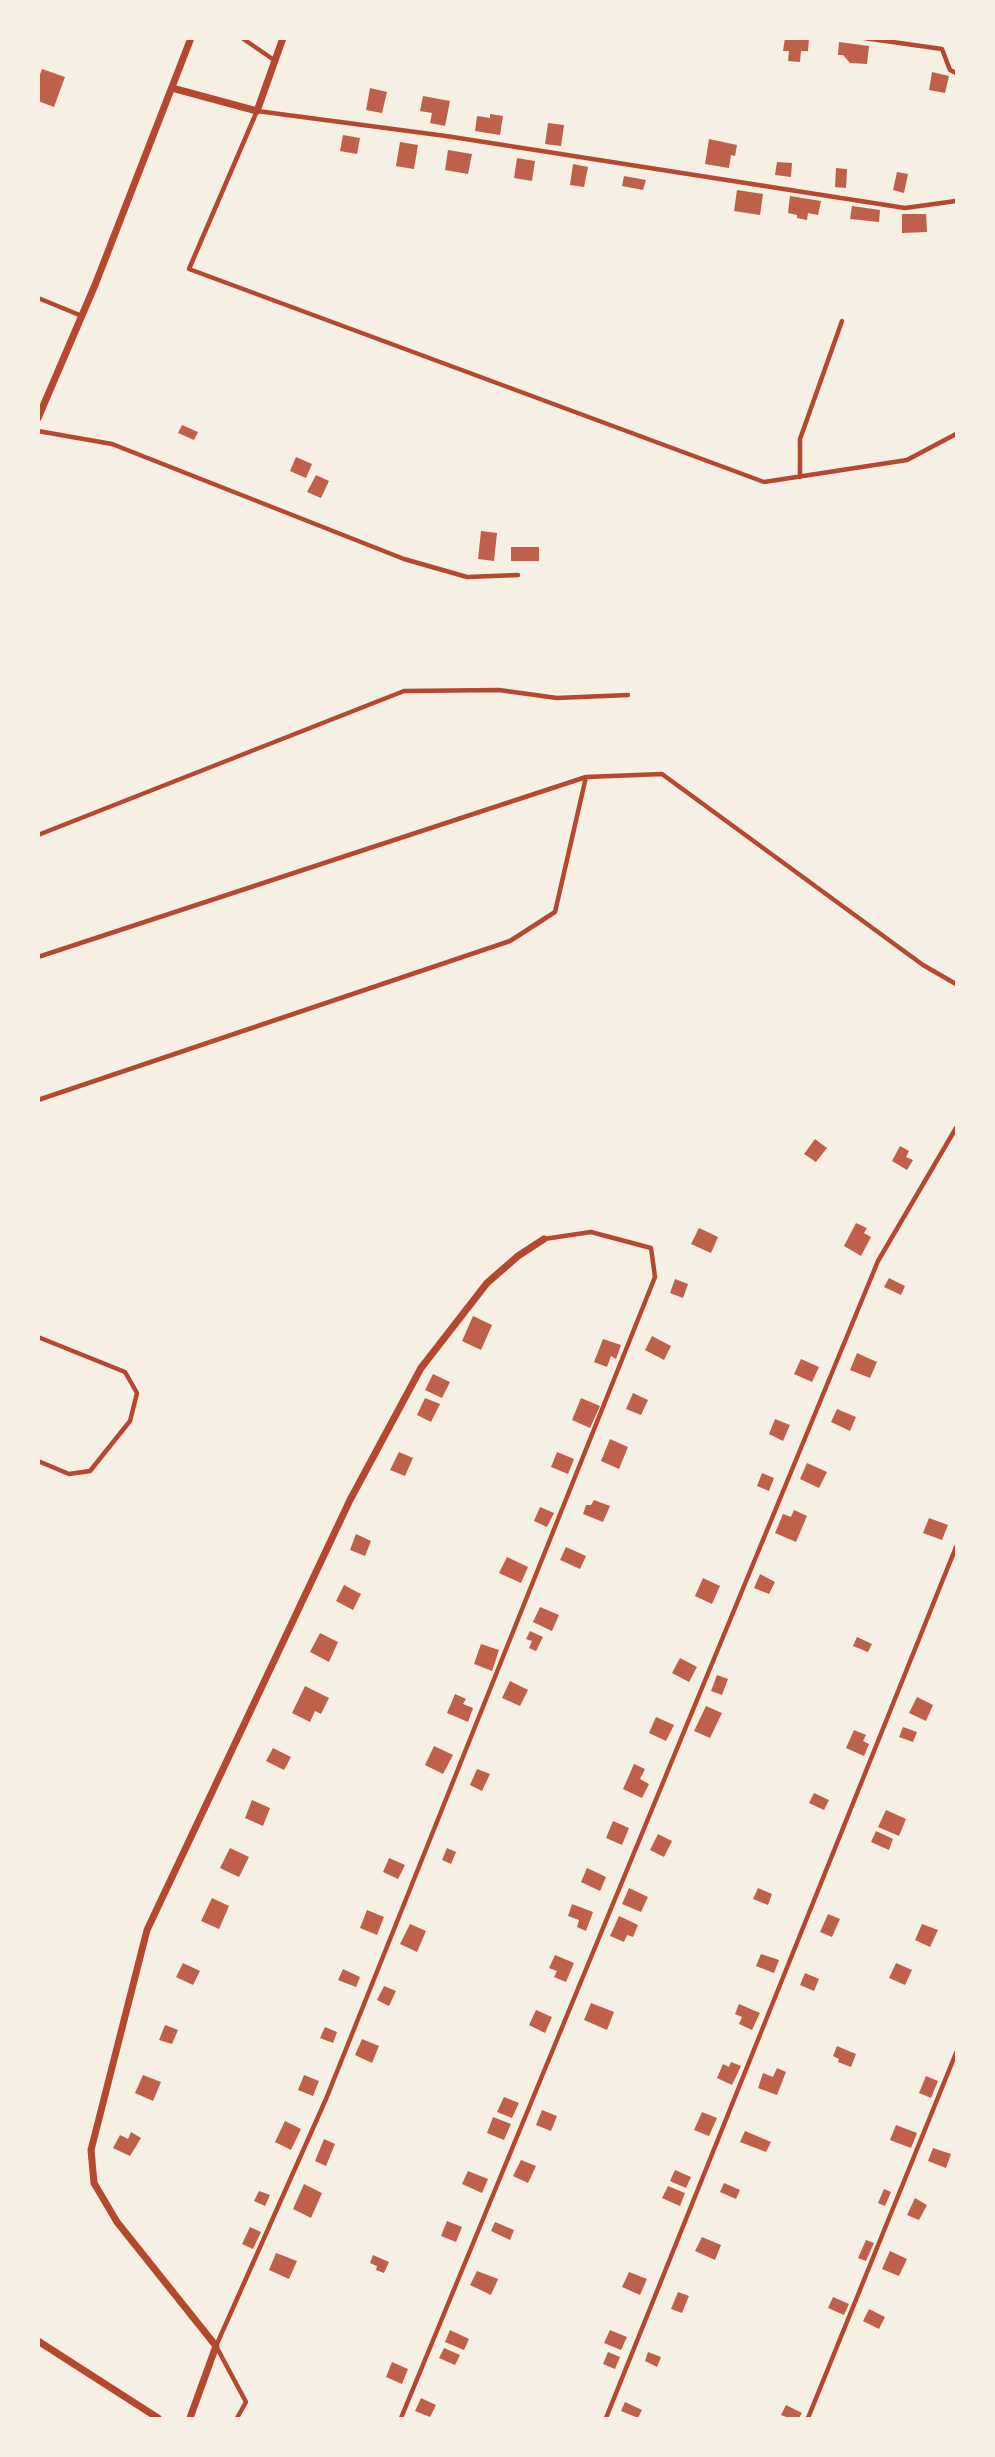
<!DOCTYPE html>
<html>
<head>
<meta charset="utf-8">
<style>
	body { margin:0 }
	#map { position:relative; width:995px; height:2457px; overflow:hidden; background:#f6efe4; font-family:Roboto,sans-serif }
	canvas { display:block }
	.frame { position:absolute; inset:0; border:40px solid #f6efe4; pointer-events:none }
</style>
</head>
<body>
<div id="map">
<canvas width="995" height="2457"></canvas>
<div class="frame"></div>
</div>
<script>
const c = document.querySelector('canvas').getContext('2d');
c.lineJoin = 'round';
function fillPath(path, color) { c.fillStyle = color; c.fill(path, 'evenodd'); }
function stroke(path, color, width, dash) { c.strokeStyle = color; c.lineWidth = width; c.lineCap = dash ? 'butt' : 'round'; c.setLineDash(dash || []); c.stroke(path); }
fillPath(new Path2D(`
	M785,38H809L808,51H801L800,62L788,61L789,51H783Z
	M839,42L869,46L867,64L850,63L843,55H838Z
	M42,69L65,77L54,107L38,101V80Z
	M932,72L949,76L945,93L929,90Z
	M370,88L387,92L382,113L366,110Z
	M423,96L450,101L445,126L430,123L432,113L420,111Z
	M490,114L503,116L500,135L475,131L477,116L490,118Z
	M548,123L564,125L561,146L545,144Z
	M343,135L360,138L357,154L340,151Z
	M709,139L737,145L735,156L731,155L729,168L705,164Z
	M400,142L418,145L414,169L396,166Z
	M448,150L472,154L468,174L445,170Z
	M517,158L535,161L532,181L514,178Z
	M777,162L792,163L791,177L775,175Z
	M573,164L588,167L584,187L570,185Z
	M836,168L847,169L846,188L835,187Z
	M897,172L908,174L904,193L893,190Z
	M624,176L646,180L643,190L622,186Z
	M737,190L763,194L760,215L734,211Z
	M790,196L821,201L818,215L808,213L807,220L797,218V215L788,213Z
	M852,206L880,210L879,222L850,219Z
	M902,214H926L927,232L902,233Z
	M182,425L198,432L194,440L178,433Z
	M296,457L312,464L306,478L290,471Z
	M316,475L329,481L321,498L307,492Z
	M481,531L497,533L494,561L478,559Z
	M511,547H539V561H511Z
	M815,1139L827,1148L816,1162L804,1154Z
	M900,1146L909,1151L906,1157L913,1160L907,1170L892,1161Z
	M856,1223L867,1228L864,1233L871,1237L861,1256L844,1246Z
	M699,1228L718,1237L711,1253L691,1244Z
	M889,1278L905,1286L901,1295L884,1287Z
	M675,1279L688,1284L683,1298L670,1293Z
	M473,1316L492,1325L481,1350L462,1341Z
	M652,1336L671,1346L664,1360L645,1350Z
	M603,1339L621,1345L616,1359L611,1356L607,1367L594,1362Z
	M857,1353L877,1362L870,1378L850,1370Z
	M801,1359L819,1367L812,1382L794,1374Z
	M433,1374L450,1382L442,1398L425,1390Z
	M633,1393L648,1400L641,1415L626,1409Z
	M425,1398L440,1404L431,1422L417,1415Z
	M581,1398L600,1406L590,1428L572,1420Z
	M837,1409L856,1417L850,1431L831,1422Z
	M775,1419L790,1425L783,1441L769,1434Z
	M610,1439L628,1447L619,1469L601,1461Z
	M399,1452L413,1458L405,1476L390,1470Z
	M557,1452L574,1459L568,1474L551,1467Z
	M807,1463L827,1472L819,1488L800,1479Z
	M762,1473L774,1478L769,1491L757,1486Z
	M594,1500L610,1506L603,1522L583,1514L586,1505H591Z
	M540,1507L554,1513L547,1527L534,1521Z
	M794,1510L807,1516L796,1542L775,1533L783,1514L791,1517Z
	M929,1518L948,1525L942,1540L923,1533Z
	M356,1534L371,1541L365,1556L350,1550Z
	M566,1547L586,1556L580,1569L560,1560Z
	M507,1557L528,1567L521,1583L499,1573Z
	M760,1574L775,1582L769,1594L754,1588Z
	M703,1578L720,1586L712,1604L695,1596Z
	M344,1585L361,1594L353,1610L336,1601Z
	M540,1607L559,1615L552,1631L533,1622Z
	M530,1631L543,1637L536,1651L529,1648L532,1641L526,1639Z
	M320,1633L338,1642L329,1662L310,1652Z
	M857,1637L872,1644L868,1652L853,1646Z
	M481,1644L499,1650L492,1671L474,1664Z
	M680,1658L697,1667L689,1682L672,1673Z
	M717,1675L728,1679L722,1695L711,1691Z
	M510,1681L528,1690L520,1706L502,1698Z
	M305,1686L329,1698L321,1714L315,1711L310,1722L292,1713Z
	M455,1694L466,1699L463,1704L473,1708L468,1722L447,1713Z
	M917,1697L933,1705L926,1721L909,1713Z
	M706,1706L722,1713L710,1738L694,1731Z
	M656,1717L674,1725L666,1741L649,1733Z
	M903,1727L917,1732L913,1742L899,1737Z
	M854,1730L866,1735L863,1741L869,1744L864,1756L846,1748Z
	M434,1746L453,1755L443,1774L425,1765Z
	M273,1748L291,1757L284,1770L266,1761Z
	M634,1764L645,1769L640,1779L649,1784L642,1798L623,1789Z
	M477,1769L490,1774L482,1791L470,1785Z
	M814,1793L829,1800L824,1810L809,1803Z
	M252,1800L270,1808L263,1826L245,1818Z
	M886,1810L906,1819L899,1836L878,1827Z
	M613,1821L629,1828L622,1845L606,1838Z
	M876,1831L893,1839L889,1850L871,1842Z
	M658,1834L672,1841L664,1857L650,1850Z
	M230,1848L249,1857L239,1877L220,1868Z
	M447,1848L456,1852L451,1864L442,1860Z
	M389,1858L405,1865L398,1879L383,1872Z
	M587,1868L606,1877L600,1891L581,1882Z
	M629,1888L648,1897L641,1912L622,1904Z
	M758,1888L772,1894L768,1905L753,1899Z
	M212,1898L229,1906L219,1929L201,1921Z
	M572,1904L593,1912L586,1931L577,1927L579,1920L568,1916Z
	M367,1910L384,1917L377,1935L360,1928Z
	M828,1914L840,1919L832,1937L820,1932Z
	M619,1916L638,1925L633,1937L627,1935L624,1942L610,1936Z
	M410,1924L426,1931L417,1952L400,1944Z
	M922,1924L938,1930L930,1947L915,1940Z
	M761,1954L779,1960L774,1973L756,1966Z
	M555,1955L574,1963L566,1982L554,1977L557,1971L549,1968Z
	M183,1963L200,1971L193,1985L176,1977Z
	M896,1963L912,1970L905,1985L889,1978Z
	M343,1969L360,1977L356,1987L338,1980Z
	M805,1973L819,1979L814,1991L800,1985Z
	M384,1986L396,1991L389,2006L377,2000Z
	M591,2003L614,2012L607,2030L584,2020Z
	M739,2004L760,2013L752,2030L739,2024L742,2017L735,2014Z
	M536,2010L552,2017L545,2033L529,2025Z
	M165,2025L178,2030L172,2044L159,2040Z
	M325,2027L337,2032L333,2043L320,2038Z
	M362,2039L379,2046L372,2063L355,2055Z
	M837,2046L856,2054L851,2067L838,2062L839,2059L833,2056Z
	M731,2062L741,2066L732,2085L717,2078L723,2064L729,2067Z
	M777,2068L786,2072L777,2095L758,2088L763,2073L773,2077Z
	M143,2075L161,2082L153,2101L135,2093Z
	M304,2075L319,2081L313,2096L298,2090Z
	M926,2076L938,2081L931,2098L919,2093Z
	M504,2097L519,2103L512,2118L497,2112Z
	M542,2110L557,2116L551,2131L536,2125Z
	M702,2112L717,2118L709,2136L694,2130Z
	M493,2117L511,2124L504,2140L487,2133Z
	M285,2121L301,2129L291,2150L275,2142Z
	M896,2125L917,2133L911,2148L890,2140Z
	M745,2131L771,2142L766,2152L740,2142Z
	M131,2132L141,2138L130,2156L113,2148L120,2135L128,2139Z
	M324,2139L335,2144L326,2166L315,2161Z
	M933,2148L951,2154L946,2168L928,2161Z
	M521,2160L536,2166L528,2183L513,2176Z
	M675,2170L691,2177L686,2188L670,2181Z
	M468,2171L488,2179L482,2193L462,2184Z
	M724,2183L740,2190L736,2199L720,2192Z
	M304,2184L322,2193L311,2218L293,2209Z
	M668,2186L685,2193L680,2206L662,2198Z
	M884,2189L891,2192L885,2206L878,2203Z
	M259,2191L270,2195L265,2206L254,2201Z
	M915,2198L927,2205L919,2220L907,2215Z
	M447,2221L462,2227L456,2242L441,2236Z
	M495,2222L514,2230L510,2240L491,2231Z
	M250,2227L261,2232L253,2249L242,2244Z
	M702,2237L721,2245L715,2260L695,2251Z
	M866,2240L874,2243L866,2261L858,2258Z
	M890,2251L907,2259L899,2276L882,2269Z
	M276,2253L297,2261L289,2279L269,2270Z
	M373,2255L389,2262L384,2273L376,2270L377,2266L370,2263Z
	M477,2271L498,2279L491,2295L470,2285Z
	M629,2272L647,2279L640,2295L622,2287Z
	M678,2292L689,2296L682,2313L671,2309Z
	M833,2297L849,2304L844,2315L828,2308Z
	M869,2309L885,2317L879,2329L863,2321Z
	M450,2330L469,2339L464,2350L445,2342Z
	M610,2330L627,2337L621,2350L604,2343Z
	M444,2348L460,2355L455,2365L439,2358Z
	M608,2352L620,2357L615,2369L603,2364Z
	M648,2352L661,2357L657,2367L645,2361Z
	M392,2362L408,2369L402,2384L386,2377Z
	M421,2398L436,2405L430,2417L415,2411Z
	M625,2402L642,2410L638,2418L621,2411Z
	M786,2405L802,2413L799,2418H789L781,2415Z`), '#bf614a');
stroke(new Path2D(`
	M242,38L274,60
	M864,38L942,49L950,70L956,73
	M956,201L905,208L446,136L257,111L189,269L764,482L907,460L956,434
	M38,298L82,316
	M38,431L112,444L404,559L467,577L518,575
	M800,477V439L842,321
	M38,835L404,691L499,690L557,698L628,695
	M38,957L586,777
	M38,1100L510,941L555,912L586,777L662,774L923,965L956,984
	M38,1337L125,1372L137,1393L130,1421L90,1471L69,1474L38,1461
	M237,2418L246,2402L216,2346L326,2099L655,1277L651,1248L591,1232L544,1239
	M401,2418L878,1261L956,1128
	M606,2418L956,1547
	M808,2418L956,2053`), '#b5482f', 4.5);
stroke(new Path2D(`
	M172,88L257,111L283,38
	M38,418L95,285L191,38
	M38,2341L158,2418
	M190,2418L216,2346L117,2222L94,2183L91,2150L147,1930L350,1500L421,1368L487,1283L518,1256L544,1239`), '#b5482f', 7);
</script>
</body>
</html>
